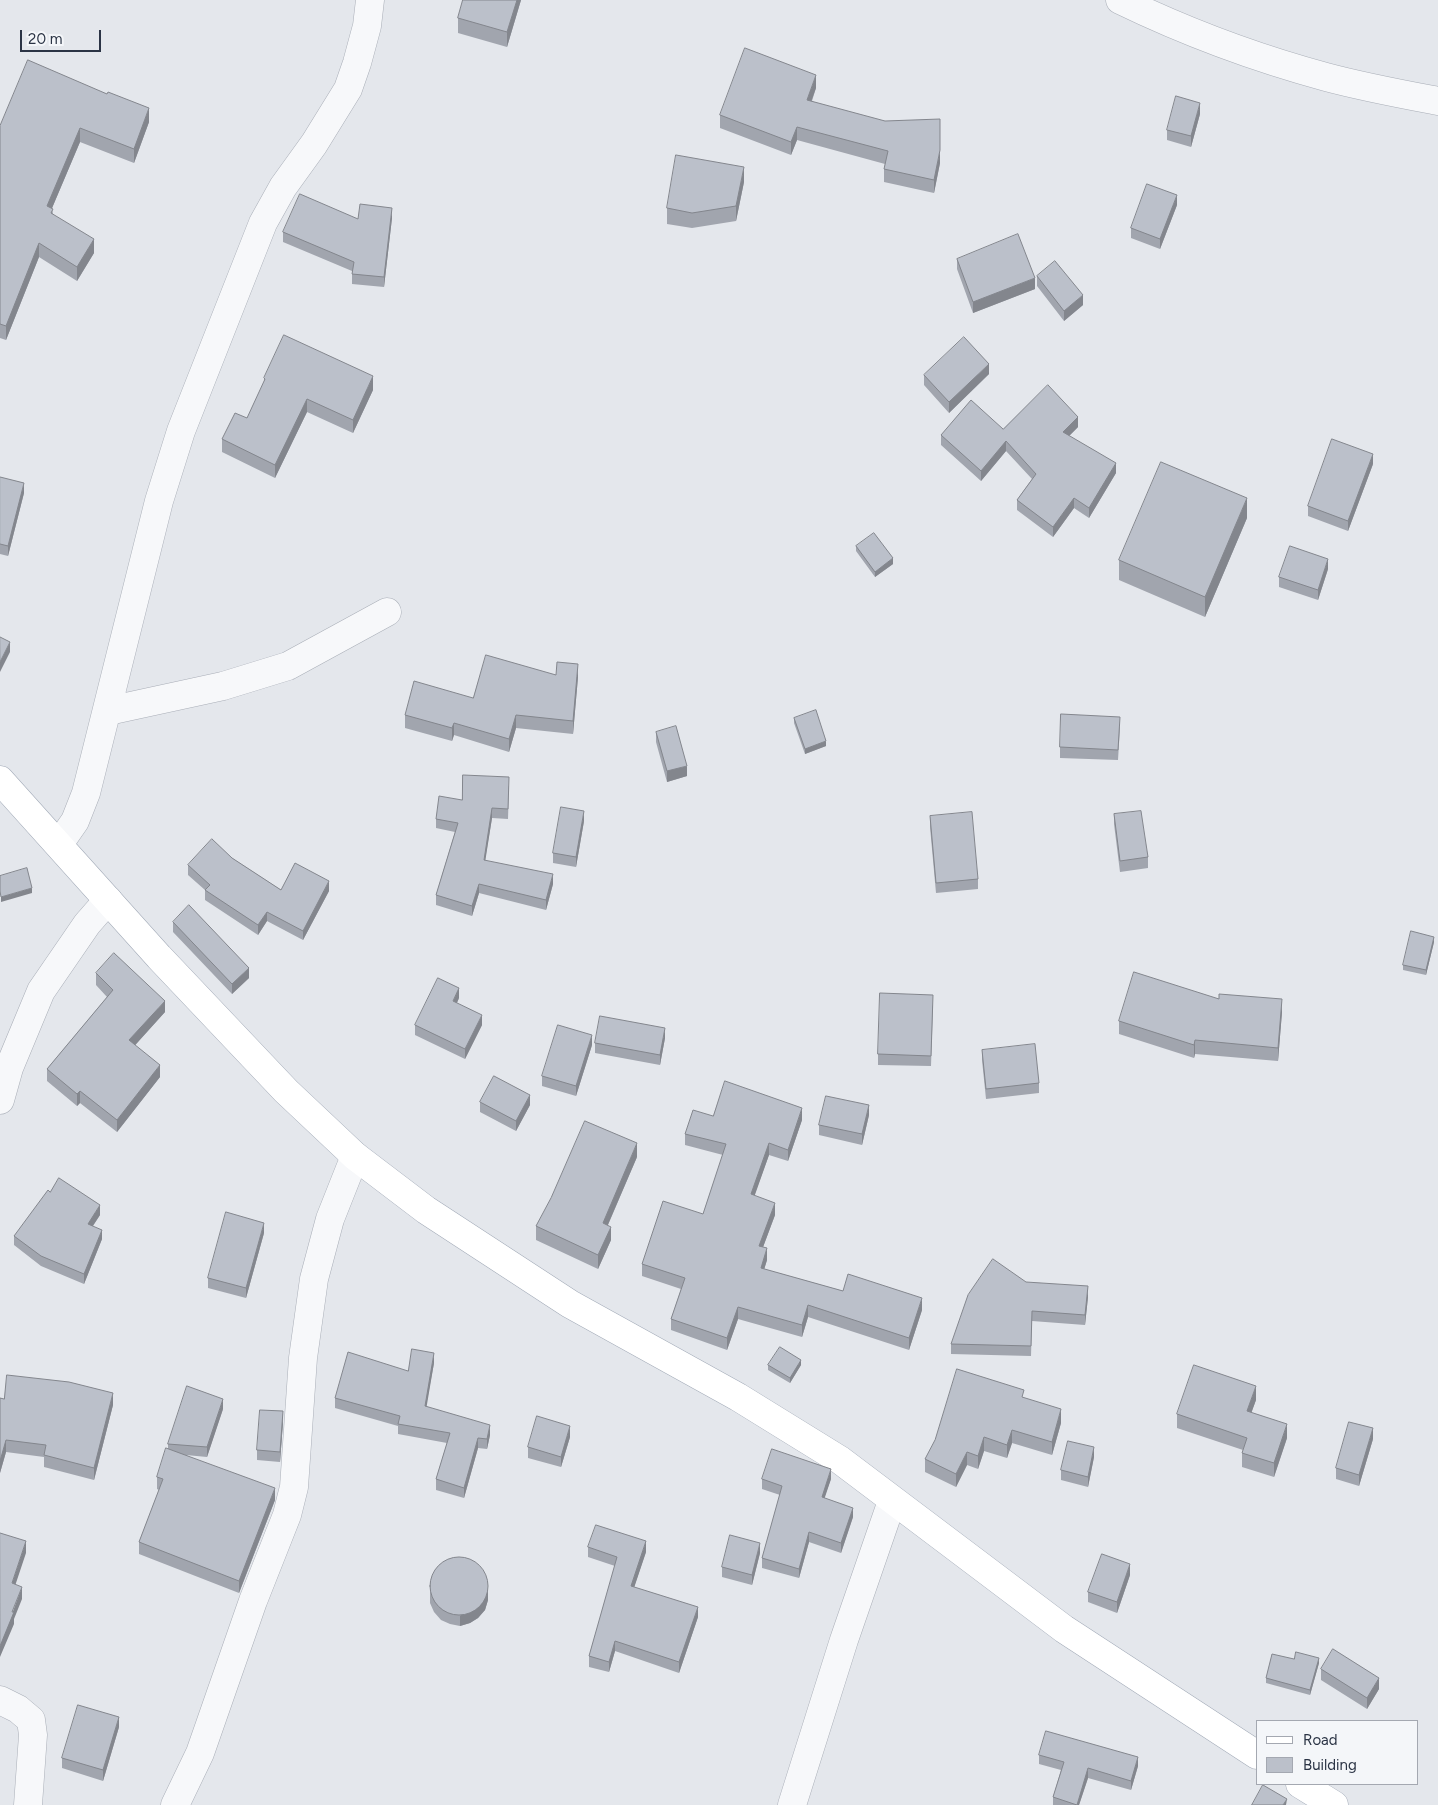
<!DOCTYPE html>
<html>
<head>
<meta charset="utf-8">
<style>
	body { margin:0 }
	#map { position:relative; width:1438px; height:1805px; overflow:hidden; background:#e4e7ec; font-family:Figtree,sans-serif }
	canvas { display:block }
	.legend { position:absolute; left:1256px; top:1720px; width:162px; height:65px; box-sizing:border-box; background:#f4f6f9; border:1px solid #a4a8b1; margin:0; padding:6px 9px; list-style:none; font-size:15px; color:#2b3445 }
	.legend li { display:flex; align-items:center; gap:10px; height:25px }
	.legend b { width:25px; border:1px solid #a4a8b1 }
	.scale { position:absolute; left:20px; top:30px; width:81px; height:22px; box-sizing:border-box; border:2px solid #2b3445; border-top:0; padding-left:6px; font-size:15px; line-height:18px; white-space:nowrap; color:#2b3445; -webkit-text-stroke:4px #f4f6f9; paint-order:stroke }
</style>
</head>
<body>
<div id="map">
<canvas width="1438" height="1805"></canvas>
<ul class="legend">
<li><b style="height:6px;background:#fff"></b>Road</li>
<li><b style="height:14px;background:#bbc0ca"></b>Building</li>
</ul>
<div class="scale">20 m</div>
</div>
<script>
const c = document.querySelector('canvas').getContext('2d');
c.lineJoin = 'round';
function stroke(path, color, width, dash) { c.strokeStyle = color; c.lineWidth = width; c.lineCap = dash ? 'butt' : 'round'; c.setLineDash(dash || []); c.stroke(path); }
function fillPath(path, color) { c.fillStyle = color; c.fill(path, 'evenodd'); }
const minor = new Path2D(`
	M1120,0C1186,32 1256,58 1326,77C1363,87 1401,94 1438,101
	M108,711L223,686L288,666L387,612
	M59,844L75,821L86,793L159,501L181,431L263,223L283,187L314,144L348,89L357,63L367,26L370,0
	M0,1100L9,1068L41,991L87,924L108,900
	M0,1700L18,1709L31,1720L33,1735L28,1805
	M175,1805L200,1753L253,1601L287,1515L294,1487L303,1358L314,1279L330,1219L355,1156
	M792,1805L844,1640L892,1501`);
const major = new Path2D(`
	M0,780L159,957L286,1091L355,1156L426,1210L570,1304L738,1397L840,1460L1064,1629L1257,1755
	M1300,1784L1334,1805`);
stroke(minor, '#a9aeb7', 29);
stroke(major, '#a3abb8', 29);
stroke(minor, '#f7f8fa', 28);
stroke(major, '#fff', 28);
fillPath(new Path2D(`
	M463,0H521L507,47L458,33V18Z
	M816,88L812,101L940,163L934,193L884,182V169L885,164L797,140L791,155L720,128V115Z
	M1200,114L1191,147L1167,140V130Z
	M149,122L134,163L80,142L52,208L53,214L94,253L77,281L39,257L6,340L0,338V126Z
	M744,182L736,221L692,228L667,224V208Z
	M1177,205L1160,249L1131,238V228Z
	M392,218L384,287L352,284V271L283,242V232L358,219Z
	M957,259L1035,289L973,313L957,269Z
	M1037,276L1083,305L1064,321L1037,286Z
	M989,374L949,413L924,385V375Z
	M264,378L373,390L353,433L307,412L275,478L222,452V439L247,418L264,383Z
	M1078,427L1069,436L1116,473L1089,518L1074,508L1053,537L1017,510V500L1032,479L1006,451L981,481L941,445V435L1003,429Z
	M1373,464L1348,531L1308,516V506Z
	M0,477L24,493L8,556L0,554Z
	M1247,518L1205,617L1119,580V560Z
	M856,546L893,564L875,577L856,551Z
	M1328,569L1318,600L1279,587V577Z
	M556,675L578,677L573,734L516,728L509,752L454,735L452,741L405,728V715L473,698Z
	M794,718L826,746L805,754L794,723Z
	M1120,727L1118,760L1060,758V747Z
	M656,732L687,776L667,782L656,742Z
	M509,786L508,819L492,818L485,860L553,884L546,910L479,893L472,916L436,905V895L455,832L436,828V819L462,800Z
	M1114,814L1148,857V868L1120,872L1114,824Z
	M930,816L978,879V889L936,893L930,827Z
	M584,821L576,867L553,863V853Z
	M232,858L281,890L329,891L303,940L267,921L258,935L205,900V890L188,875V865Z
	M173,922L249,978L232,994L173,932Z
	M1434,942L1426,975L1403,970V965Z
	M96,973L165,1012L135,1045L160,1077L117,1132L80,1103L77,1106L47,1081V1069L107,997L96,985Z
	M459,998L457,1003L482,1025L465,1059L415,1035V1025Z
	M1219,999L1282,1012L1278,1061L1195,1054L1194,1058L1119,1034V1021Z
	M933,1005L931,1066L878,1065V1054Z
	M665,1038L660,1065L595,1053V1043Z
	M592,1045L576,1096L542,1086V1076Z
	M982,1050L1039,1083V1093L986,1099L982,1060Z
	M480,1102L530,1105L516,1131L480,1112Z
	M869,1115L862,1145L819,1135V1125Z
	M713,1116L802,1120L788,1161L769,1155L754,1196L775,1215L763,1247L767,1260L764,1269L843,1291L922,1310L909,1350L808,1317L802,1337L738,1319L727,1350L671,1330V1319L681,1289L642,1276V1264L703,1214L723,1155L685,1145V1134Z
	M637,1157L608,1225L611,1240L598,1269L536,1240V1226Z
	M50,1192L100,1215L93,1226L102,1239L84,1284L41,1266L14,1245V1236Z
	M264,1233L246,1298L208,1288V1278Z
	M1026,1282L1088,1297L1085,1325L1032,1321L1031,1356L951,1354V1344Z
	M434,1363L426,1406L490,1435L487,1449L478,1448L464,1498L436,1490V1479L447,1443L398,1434V1426L335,1408V1398L408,1371Z
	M768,1365H801L790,1383L768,1370Z
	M0,1398L4,1399L113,1405L94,1480L44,1467V1457L6,1452L0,1473Z
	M1024,1398L1061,1423L1052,1455L1012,1443L1007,1458L984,1451L978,1469L967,1465L956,1487L925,1472V1459Z
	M1256,1400L1251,1413L1287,1438L1274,1477L1242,1467V1453L1243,1450L1177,1428V1414Z
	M223,1409L207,1457L186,1455L275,1500L239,1593L139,1554V1542L159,1490L157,1489V1477L168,1449V1444Z
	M283,1422L280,1462L257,1460V1450Z
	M570,1437L561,1467L528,1458V1447Z
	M1373,1439L1359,1486L1336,1479V1468Z
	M1094,1457L1088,1487L1061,1480V1470Z
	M762,1479H831L824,1498L853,1517L841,1553L809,1542L799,1578L762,1568V1558L780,1495L762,1489Z
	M588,1547L646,1552L634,1587L698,1617L679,1673L615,1651L609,1672L589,1667V1656L615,1566L588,1557Z
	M760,1553L752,1585L722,1577V1567Z
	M1130,1575L1117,1613L1088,1602V1592Z
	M430,1582L488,1600L485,1610L478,1618L470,1623L460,1626L450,1624L441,1620L434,1612L430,1603Z
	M1294,1659L1319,1663L1310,1695L1266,1683V1678Z
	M1321,1669L1379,1689L1367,1709L1321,1680Z
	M119,1727L103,1781L62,1768V1758Z
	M1039,1755L1138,1766L1131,1790L1088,1778L1079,1805H1053V1797L1061,1770L1039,1764Z`), '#a1a5ae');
fillPath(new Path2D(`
	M517,0H521L507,47V32Z
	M816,75V88L807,113V100Z
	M1200,103V114L1191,147V136Z
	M149,108V122L134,163V149Z
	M797,127V140L791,155V142Z
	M80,128V142L47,220V206Z
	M940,150V163L934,193V180Z
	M744,167V182L736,221V206Z
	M1177,195V205L1160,249V239Z
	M392,208V218L384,287V277Z
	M94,239V253L77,281V267Z
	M39,243V257L6,340V326Z
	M1035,278V289L973,313V302Z
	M1083,295V305L1064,321V311Z
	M989,364V374L949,413V402Z
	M373,376V390L353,433V420Z
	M307,399V412L275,478V465Z
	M1078,417V427L1063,442V432Z
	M1006,441V451L981,481V471Z
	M1373,454V464L1348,531V521Z
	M1116,463V473L1089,518V508Z
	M24,483V493L8,556V546Z
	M1074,498V508L1053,537V527Z
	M1247,498V518L1205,617V597Z
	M893,558V564L875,577V572Z
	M1328,559V569L1318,600V590Z
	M10,642V652L0,672V662Z
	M578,664V677L573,734V721Z
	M516,715V728L509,752V739Z
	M454,723V735L452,741V728Z
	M826,741V746L805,754V749Z
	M687,766V776L667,782V771Z
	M492,808V818L484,869V860Z
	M584,811V821L576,867V857Z
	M553,874V884L546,910V900Z
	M329,881V891L303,940V931Z
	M479,884V893L472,916V906Z
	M32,888V893L1,902V897Z
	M267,912V921L258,935V925Z
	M1434,937V942L1426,975V970Z
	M249,968V978L232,994V984Z
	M459,988V998L453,1011V1001Z
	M1282,999V1012L1278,1061V1048Z
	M165,1001V1012L129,1052V1040Z
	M482,1015V1025L465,1059V1049Z
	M665,1028V1038L660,1065V1055Z
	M592,1035V1045L576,1096V1086Z
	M1195,1040V1054L1194,1058V1045Z
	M160,1065V1077L117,1132V1120Z
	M80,1091V1103L77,1106V1094Z
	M530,1095V1105L516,1131V1121Z
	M869,1105V1115L862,1145V1134Z
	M802,1108V1120L788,1161V1150Z
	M637,1143V1157L603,1236V1223Z
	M769,1143V1155L751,1206V1194Z
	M775,1203V1215L759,1258V1246Z
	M100,1205V1215L88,1233V1224Z
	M264,1223V1233L246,1298V1288Z
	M611,1227V1240L598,1269V1255Z
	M102,1230V1239L84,1284V1274Z
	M767,1248V1260L761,1280V1268Z
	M1088,1286V1297L1085,1325V1315Z
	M922,1298V1310L909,1350V1338Z
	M808,1305V1317L802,1337V1325Z
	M738,1307V1319L727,1350V1338Z
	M434,1353V1363L425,1416V1406Z
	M801,1360V1365L790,1383V1378Z
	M1256,1386V1400L1247,1425V1411Z
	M113,1393V1405L94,1480V1468Z
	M223,1399V1409L207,1457V1447Z
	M1061,1409V1423L1052,1455V1442Z
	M283,1411V1422L280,1462V1452Z
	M1287,1424V1438L1274,1477V1463Z
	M490,1425V1435L487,1449V1439Z
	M570,1426V1437L561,1467V1457Z
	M1373,1428V1439L1359,1486V1475Z
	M1012,1430V1443L1007,1458V1445Z
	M984,1437V1451L978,1469V1456Z
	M478,1438V1448L464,1498V1488Z
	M6,1440V1452L0,1473V1461Z
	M1094,1447V1457L1088,1487V1477Z
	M967,1452V1465L956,1487V1474Z
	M831,1469V1479L822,1506V1497Z
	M275,1488V1500L239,1593V1581Z
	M853,1508V1517L841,1553V1543Z
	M809,1532V1542L799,1578V1569Z
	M26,1541V1553L12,1595V1583Z
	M646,1541V1552L631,1597V1586Z
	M760,1543V1553L752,1585V1575Z
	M1130,1564V1575L1117,1613V1602Z
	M22,1587V1599L14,1619V1624L0,1657V1646Z
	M488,1590V1600L485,1610L478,1618L470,1623L460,1626V1616Z
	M698,1607V1617L679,1673V1662Z
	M615,1641V1651L609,1672V1662Z
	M1319,1658V1663L1310,1695V1690Z
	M1379,1678V1689L1367,1709V1698Z
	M119,1717V1727L103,1781V1770Z
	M1138,1757V1766L1131,1790V1781Z
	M1088,1768V1778L1079,1805H1077Z
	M1287,1799L1286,1805H1283Z`), '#83868d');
const building = new Path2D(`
	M463,0H517L507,32L458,18Z
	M745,48L816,75L807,100L885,121L940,119V150L934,180L884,169L888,151L797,127L791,142L720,115Z
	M28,60L107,94L108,92L149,108L134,149L80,128L47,206L53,209L51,213L94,239L77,267L39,243L6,326L0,324V126Z
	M1176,96L1200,103L1191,136L1167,130Z
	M676,155L744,167L736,206L692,213L667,208Z
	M1147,184L1177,195L1160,239L1131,228Z
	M300,194L358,219L360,204L392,208L384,277L352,274L354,262L283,232Z
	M1018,234L1035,278L973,302L957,259Z
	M1055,261L1083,295L1064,311L1037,276Z
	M284,335L373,376L353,420L307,399L275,465L222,439L235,413L247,418L265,379L264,378Z
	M964,337L989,364L949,402L924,375Z
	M1048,385L1078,417L1063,432L1116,463L1089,508L1074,498L1053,527L1017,500L1036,474L1006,441L981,471L941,435L971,400L1003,429Z
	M1332,439L1373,454L1348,521L1308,506Z
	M1161,462L1247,498L1205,597L1119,560Z
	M0,477L24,483L8,546L0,544Z
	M874,533L893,558L875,572L856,546Z
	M1290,546L1328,559L1318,590L1279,577Z
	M0,637L10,642L0,662Z
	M486,655L556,675L557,662L578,664L573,721L516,715L509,739L454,723L452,728L405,715L414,681L473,698Z
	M816,710L826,741L805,749L794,718Z
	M1061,714L1120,717L1118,750L1060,747Z
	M676,726L687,766L667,771L656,732Z
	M463,775L509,777L508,809L492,808L484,860L553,874L546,900L479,884L472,906L436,895L458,823L436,819L439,796L462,800Z
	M561,807L584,811L576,857L553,853Z
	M1141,811L1148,857L1120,861L1114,814Z
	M972,812L978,879L936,883L930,816Z
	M212,839L232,858L281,890L295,863L329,881L303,931L267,912L258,925L205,890L210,885L188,865Z
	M27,868L32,888L1,897L0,891V876Z
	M189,905L249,968L232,984L173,922Z
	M1411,931L1434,937L1426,970L1403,965Z
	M114,953L165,1001L129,1040L160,1065L117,1120L80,1091L77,1094L47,1069L113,990L96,973Z
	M1134,972L1219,999V994L1282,999L1278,1048L1195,1040L1194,1045L1119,1021Z
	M438,978L459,988L453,1001L482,1015L465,1049L415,1025Z
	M880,993L933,995L931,1056L878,1054Z
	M600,1016L665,1028L660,1055L595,1043Z
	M558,1025L592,1035L576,1086L542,1076Z
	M1035,1044L1039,1083L986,1089L982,1050Z
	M494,1076L530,1095L516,1121L480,1102Z
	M725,1081L802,1108L788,1150L769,1143L751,1194L775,1203L759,1246L767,1248L761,1268L843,1291L848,1274L922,1298L909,1338L808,1305L802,1325L738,1307L727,1338L671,1319L685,1278L642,1264L663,1201L703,1214L726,1144L685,1134L693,1110L713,1116Z
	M826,1096L869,1105L862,1134L819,1125Z
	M585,1121L637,1143L603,1223L611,1227L598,1255L536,1226L551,1198Z
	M59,1178L100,1205L88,1224L102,1230L84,1274L41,1256L14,1236L48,1190L50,1192Z
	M226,1212L264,1223L246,1288L208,1278Z
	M993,1259L1026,1282L1088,1286L1085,1315L1032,1311L1031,1346L951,1344L968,1295Z
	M780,1347L801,1360L790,1378L768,1365Z
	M412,1349L434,1353L425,1406L490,1425L487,1439L478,1438L464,1488L436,1479L450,1433L398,1424L400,1416L335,1398L348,1352L408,1371Z
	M1194,1365L1256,1386L1247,1411L1287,1424L1274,1463L1242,1453L1247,1438L1177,1414Z
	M957,1369L1024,1390L1022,1397L1061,1409L1052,1442L1012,1430L1007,1445L984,1437L978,1456L967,1452L956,1474L925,1459L935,1440Z
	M7,1375L69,1382L113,1393L94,1468L44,1455L46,1445L6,1440L0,1461V1398L4,1399Z
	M187,1386L223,1399L207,1447L168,1444Z
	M260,1410L283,1411L280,1452L257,1450Z
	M537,1416L570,1426L561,1457L528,1447Z
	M1349,1422L1373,1428L1359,1475L1336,1468Z
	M1068,1441L1094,1447L1088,1477L1061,1470Z
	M166,1448L275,1488L239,1581L139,1542L163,1479L157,1477Z
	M772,1449L831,1469L822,1497L853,1508L841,1543L809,1532L799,1569L762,1558L782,1486L762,1479Z
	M596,1525L646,1541L631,1586L698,1607L679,1662L615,1641L609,1662L589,1656L617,1557L588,1547Z
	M0,1533L26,1541L12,1583L22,1587L12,1612H14L0,1646Z
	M730,1535L760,1543L752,1575L722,1567Z
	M1102,1554L1130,1564L1117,1602L1088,1592Z
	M430 1586a29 29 0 1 1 58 0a29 29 0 1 1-58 0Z
	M1333,1649L1379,1678L1367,1698L1321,1669Z
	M1296,1652L1319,1658L1310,1690L1266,1678L1272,1654L1294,1659Z
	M78,1705L119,1717L103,1770L62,1758Z
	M1046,1731L1138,1757L1131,1781L1088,1768L1077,1805L1053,1797L1064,1762L1039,1755Z
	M1263,1785L1287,1799L1283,1805H1252Z`);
fillPath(building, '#bbc0ca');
stroke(building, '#83868d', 1);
</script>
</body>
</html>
